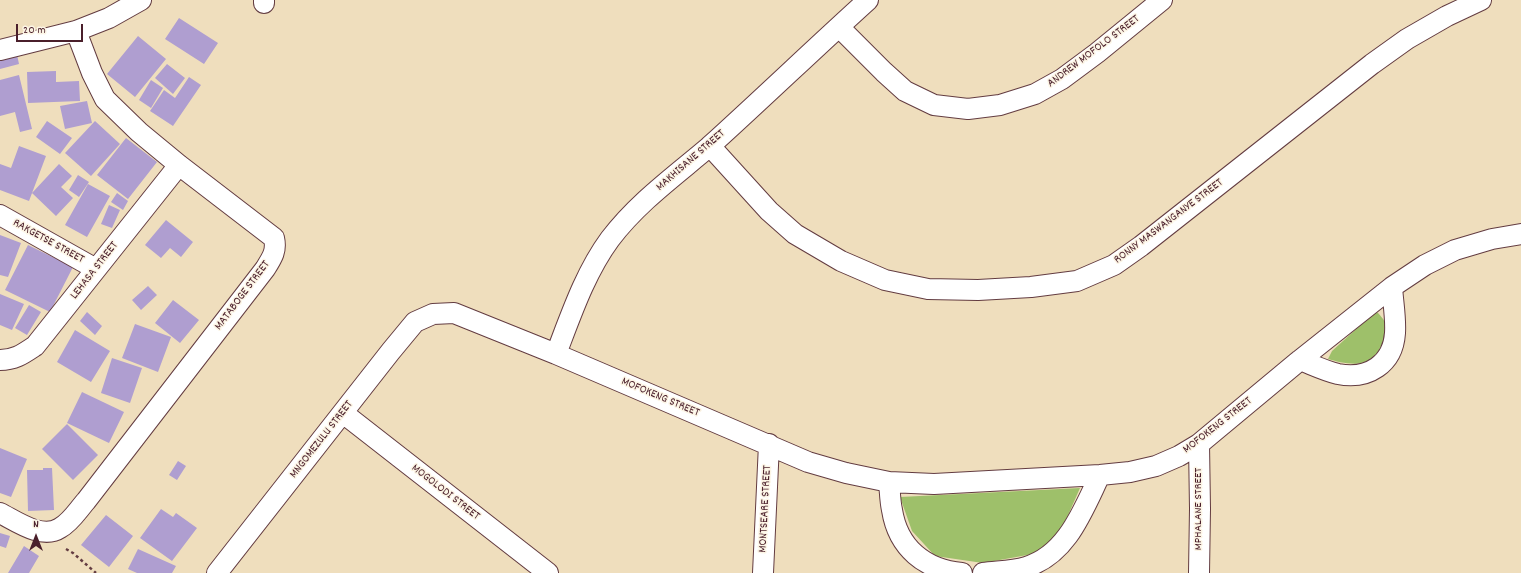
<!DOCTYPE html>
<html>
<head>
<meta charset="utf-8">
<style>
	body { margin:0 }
	#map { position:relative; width:1521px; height:573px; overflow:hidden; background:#efdebd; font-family:Dekko,sans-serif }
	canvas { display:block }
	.north { position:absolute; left:16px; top:517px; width:40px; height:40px; -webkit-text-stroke:3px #fcf5e5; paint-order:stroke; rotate:0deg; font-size:11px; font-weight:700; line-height:16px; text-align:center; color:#4a1f2b }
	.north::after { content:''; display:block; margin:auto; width:14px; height:18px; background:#4a1f2b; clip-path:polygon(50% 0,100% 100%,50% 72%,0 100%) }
	.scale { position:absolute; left:16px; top:24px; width:67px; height:18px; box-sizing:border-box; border:2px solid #4a1f2b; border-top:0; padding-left:5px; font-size:12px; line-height:14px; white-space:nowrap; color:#4a1f2b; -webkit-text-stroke:3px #fcf5e5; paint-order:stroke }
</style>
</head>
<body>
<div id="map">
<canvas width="1521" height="573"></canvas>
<div class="north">N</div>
<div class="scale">20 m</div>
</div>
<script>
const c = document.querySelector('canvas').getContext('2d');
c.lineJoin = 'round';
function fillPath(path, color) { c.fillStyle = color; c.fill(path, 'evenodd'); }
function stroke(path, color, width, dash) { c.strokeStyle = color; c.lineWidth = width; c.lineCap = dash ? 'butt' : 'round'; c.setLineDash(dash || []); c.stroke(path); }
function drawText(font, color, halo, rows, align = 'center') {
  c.font = font + ' Dekko,sans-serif'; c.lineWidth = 3; c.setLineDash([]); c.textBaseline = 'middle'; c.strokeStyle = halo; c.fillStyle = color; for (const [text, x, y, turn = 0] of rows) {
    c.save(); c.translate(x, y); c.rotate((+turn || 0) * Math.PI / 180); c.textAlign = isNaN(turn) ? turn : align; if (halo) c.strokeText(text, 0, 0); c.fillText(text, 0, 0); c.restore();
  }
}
fillPath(new Path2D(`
	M1376,311C1379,314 1384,319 1385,323C1387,338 1379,357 1365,362C1355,366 1338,362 1328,359L1332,351Z
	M1080,488L1059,536L1033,554L983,563L935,556L912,531L900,497Z`), '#9ec06a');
fillPath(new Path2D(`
	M179,18L218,43L204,64L165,39Z
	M138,36L166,59L135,97L107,74Z
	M16,50L19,64L0,69V54Z
	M167,64L185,78L173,94L155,78Z
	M56,71V82L79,81L80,101L28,103L27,72Z
	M19,75L32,129L20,132L15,112L0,116V80Z
	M189,77L201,85L173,126L150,111L164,90L175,98Z
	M151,80L163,88L151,108L139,100Z
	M87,101L92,123L65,129L60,106Z
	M47,121L72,138L60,154L36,137Z
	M95,121L120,144L91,176L65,153Z
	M126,138L157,162L128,199L97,175Z
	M19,146L46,156L29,201L0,190V164L11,168Z
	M59,164L72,176L61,187L73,198L56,216L32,193Z
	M78,175L89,182L79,197L69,190Z
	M88,184L110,196L87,237L65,225Z
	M117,193L128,201L123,210L111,202Z
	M109,205L120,210L112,228L101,224Z
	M166,220L193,242L181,257L170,248L161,258L145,245Z
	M0,235L21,243L8,277L0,275Z
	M28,245L73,267L50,312L5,290Z
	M148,286L157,295L141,310L132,300Z
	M0,294L24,304L12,330L0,325Z
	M173,300L199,320L180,343L155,323Z
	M29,305L41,312L27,335L15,328Z
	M87,312L102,326L95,335L80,321Z
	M135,324L171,337L158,372L122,358Z
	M75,330L110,351L91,382L57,362Z
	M112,358L142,368L130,403L101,393Z
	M82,392L124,412L109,443L67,423Z
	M67,424L98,455L73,480L42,449Z
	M0,448L27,459L11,497L0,493Z
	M178,461L186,466L177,480L169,475Z
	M43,468H52L54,510L28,511L27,470H43Z
	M161,509L173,517L176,513L197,528L172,561L140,538Z
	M106,515L133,536L109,567L81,545Z
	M0,533L10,536L6,548L0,546Z
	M24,546L39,556L29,573H8Z
	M138,549L176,566L172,573H137L128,569Z`), '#af9ed0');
const street = new Path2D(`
	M264,3V0
	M839,27L884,72L905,91L934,105L968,109L1000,105L1035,94L1062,79L1097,53L1162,0
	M0,50L76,31L109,18L141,0
	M710,146L769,211L795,234L841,261L885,280L928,289L978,290L1031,287L1077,281L1114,265L1141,246L1372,64L1407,39L1447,16L1481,0
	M0,215L96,269
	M556,354C571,315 585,273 610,239C638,202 676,175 710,146C763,98 815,48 868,0
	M0,360C15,360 23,354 35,346L179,165
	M1300,360C1313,365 1325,371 1338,374C1368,380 1393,364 1395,333C1396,318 1393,302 1392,287
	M343,413L548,573
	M1199,444L1200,509L1199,573
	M889,482C890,492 890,501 892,510C898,548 925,570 962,573
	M0,513C16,521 42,540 60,528C71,522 78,510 86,501L265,269C272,258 277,251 274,238L179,165L139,132L105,99L92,73L76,31
	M217,573L391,351L415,322L433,314L454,313L556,354L808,462L846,473L889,482L934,484L1100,475L1130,472L1156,466L1179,456L1199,444L1300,360L1392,287L1425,265L1455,250L1492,239L1521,234
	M763,573L769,444
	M983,573C997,571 1012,571 1026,567C1067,555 1083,510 1100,475`);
stroke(street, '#633c41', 22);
stroke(new Path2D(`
	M66,549L73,553L96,573`), '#633c41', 2.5, [3, 3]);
stroke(street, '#fff', 20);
drawText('12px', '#4a1f2b', '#fcf5e5', [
	["ANDREW MOFOLO STREET",1094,52,-37],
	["MAKHISANE STREET",691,161,-41],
	["RONNY MASWANGANYE STREET",1169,222,-37],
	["RAKGETSE STREET",48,242,29],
	["LEHASA STREET",95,271,-52],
	["MATABOGE STREET",243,296,-53],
	["MOFOKENG STREET",660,398,23],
	["MOFOKENG STREET",1218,426,-38],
	["MNGOMEZULU STREET",322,440,-52],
	["MOGOLODI STREET",445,493,38],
	["MONTSEARE STREET",766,509,-87],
	["MPHALANE STREET",1199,509,-90]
]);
</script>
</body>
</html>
